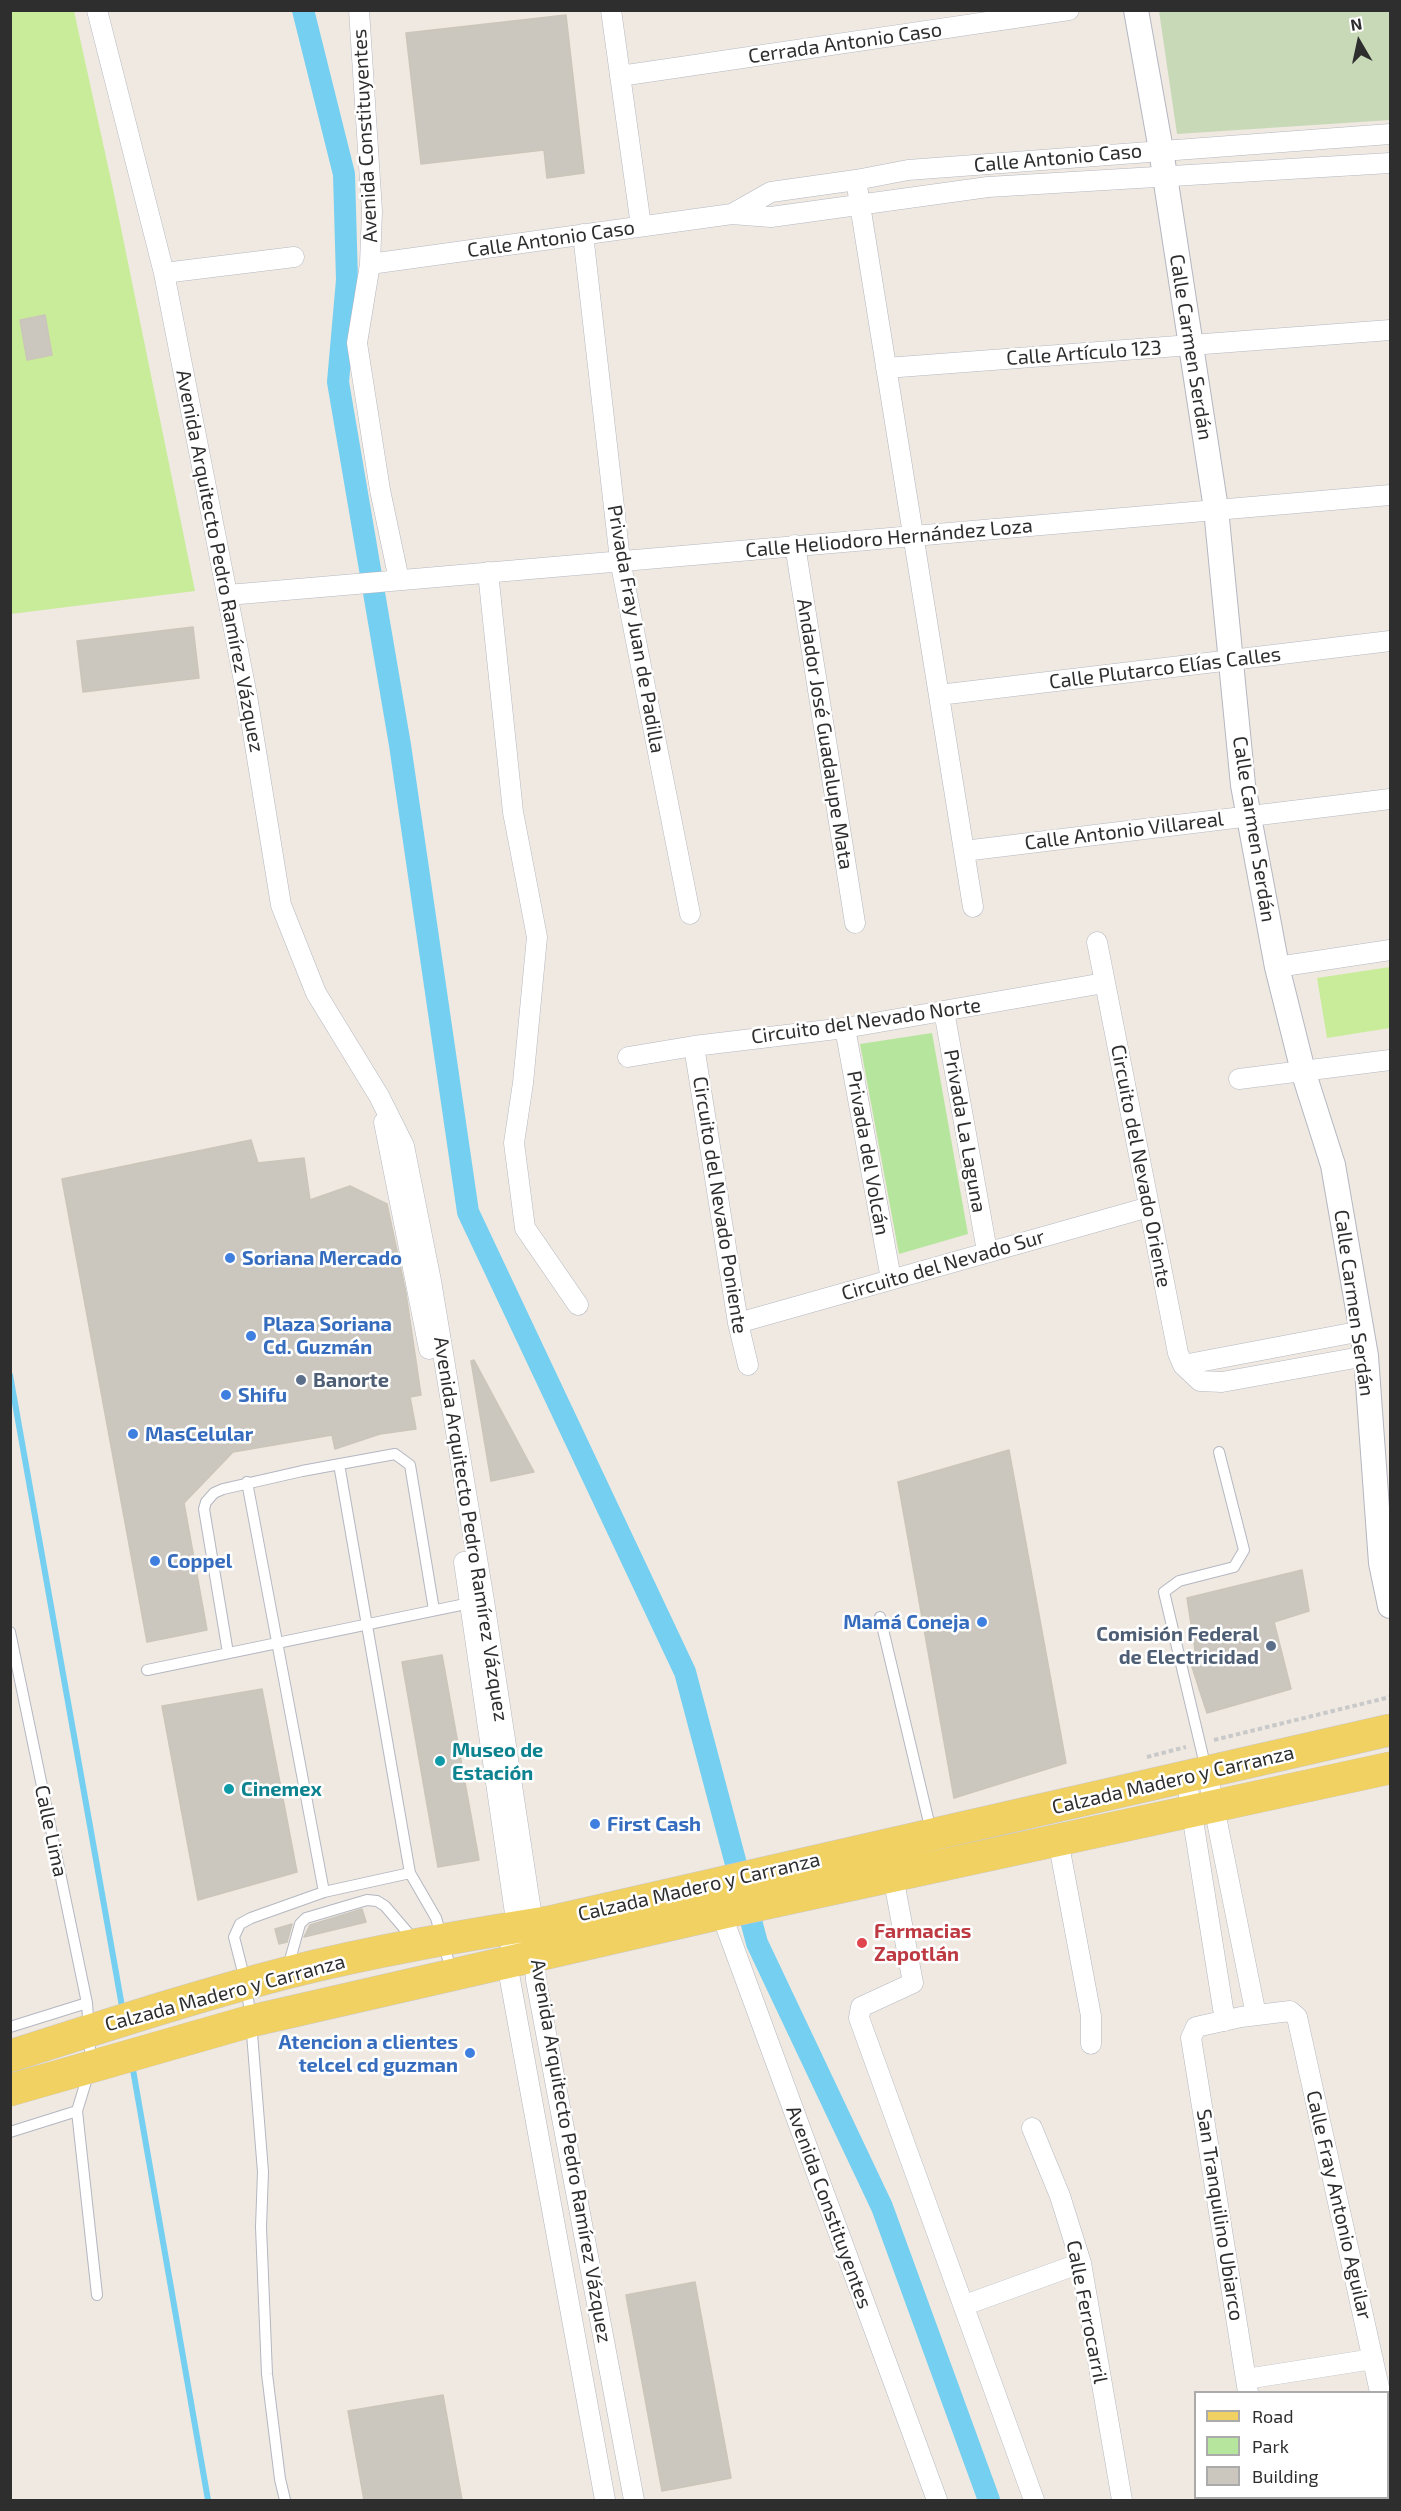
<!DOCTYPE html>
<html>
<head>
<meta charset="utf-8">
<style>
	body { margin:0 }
	#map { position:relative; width:1401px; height:2511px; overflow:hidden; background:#efe9e1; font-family:"Exo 2",sans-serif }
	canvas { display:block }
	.frame { position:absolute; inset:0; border:12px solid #2e2e2e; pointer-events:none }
	.legend { position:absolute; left:1194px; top:2391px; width:195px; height:108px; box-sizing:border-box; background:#fff; border:2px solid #ababab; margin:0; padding:8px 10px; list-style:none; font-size:18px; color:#2e2e2e }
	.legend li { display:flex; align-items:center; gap:12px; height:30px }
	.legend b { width:30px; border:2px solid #ababab }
	.north { position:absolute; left:1329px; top:12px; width:60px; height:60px; -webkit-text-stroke:4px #fff; paint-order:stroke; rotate:351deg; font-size:16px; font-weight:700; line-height:24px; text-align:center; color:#2e2e2e }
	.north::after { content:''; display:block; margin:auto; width:21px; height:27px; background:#2e2e2e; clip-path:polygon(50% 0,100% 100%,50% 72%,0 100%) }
</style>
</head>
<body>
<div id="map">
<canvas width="1401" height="2511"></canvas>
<div class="frame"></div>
<ul class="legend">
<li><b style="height:8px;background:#f2d163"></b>Road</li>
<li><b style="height:16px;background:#b6e59e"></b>Park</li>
<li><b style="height:16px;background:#cbc7bf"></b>Building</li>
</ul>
<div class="north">N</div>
</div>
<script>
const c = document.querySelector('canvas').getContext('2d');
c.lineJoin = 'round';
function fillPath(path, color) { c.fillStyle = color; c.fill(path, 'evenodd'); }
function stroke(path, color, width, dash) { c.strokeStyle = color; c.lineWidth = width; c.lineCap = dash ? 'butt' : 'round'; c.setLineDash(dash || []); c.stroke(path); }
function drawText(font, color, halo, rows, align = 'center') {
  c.font = font + ' "Exo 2",sans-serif'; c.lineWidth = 5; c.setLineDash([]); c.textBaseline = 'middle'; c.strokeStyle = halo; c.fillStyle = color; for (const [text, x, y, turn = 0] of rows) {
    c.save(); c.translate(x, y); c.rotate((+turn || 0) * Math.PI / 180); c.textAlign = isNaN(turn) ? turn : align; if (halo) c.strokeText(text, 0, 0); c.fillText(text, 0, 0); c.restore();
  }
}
fillPath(new Path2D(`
	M932,1033L968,1234L899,1254L860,1044Z`), '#b6e59e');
fillPath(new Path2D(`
	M1159,11H1390V120L1177,134Z`), '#c8d9b8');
fillPath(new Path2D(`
	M10,11H74L113,189L195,591L11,614Z
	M1390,967V1028L1327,1038L1317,978Z`), '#c9ec9a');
stroke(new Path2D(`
	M10,1375L123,2012
	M132,2064L208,2500`), '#75cff0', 6);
stroke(new Path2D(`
	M303,10L344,174L347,280L338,382L400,745L468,1212L685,1672L757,1943L882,2207L989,2500`), '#75cff0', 22);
const building = new Path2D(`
	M566,15L584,173L547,178L544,150L421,164L406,33Z
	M45,315L52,355L27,360L20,320Z
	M193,627L199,678L83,692L77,641Z
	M251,1140L258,1163L304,1158L310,1200L350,1186L387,1204L406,1293L421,1395L410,1397L416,1429L380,1434L335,1449L332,1435L233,1452L184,1503L207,1630L147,1642L62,1179Z
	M474,1360L534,1472L491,1481L471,1361Z
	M1009,1450L1066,1763L954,1798L898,1482Z
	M1302,1570L1309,1611L1274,1622L1291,1689L1207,1713L1191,1664L1197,1663L1187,1598Z
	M442,1655L479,1860L438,1867L402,1662Z
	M262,1689L297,1872L198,1900L162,1706Z
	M362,1909L366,1922L304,1937L310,1925Z
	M292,1924L287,1942L279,1944L275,1929Z
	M695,2282L731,2478L662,2491L626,2295Z
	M443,2395L462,2500H364L348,2411Z`);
fillPath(building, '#cbc7bf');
stroke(building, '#cbc5ba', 1.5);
const service = new Path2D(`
	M339,1464L410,1873L436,1918L452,1973
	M247,1482L324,1892
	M880,1617L931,1831
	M10,1632L87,2003L91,2065L77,2111L10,2132
	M228,1653L204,1509L206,1502L214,1493L223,1489L302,1471L395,1454L410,1465L434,1610
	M147,1670L470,1603
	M1206,1769L1164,1592L1179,1581L1234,1567L1244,1550L1219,1452
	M288,1967L300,1924L306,1918L367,1900L377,1901L385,1906L415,1941
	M10,2027L87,2003
	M77,2111L97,2295
	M285,2500L280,2479L267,2374L261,2227L263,2172L251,2021L246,1984L234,1937L240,1924L251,1918L324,1892L410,1873`);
const minor = new Path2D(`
	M97,10L164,273L247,696L281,905L316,993L379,1096L404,1146L431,1281L484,1601L533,1924L536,1980L634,2500
	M359,10L372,211L370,264L357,343L380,490L399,580
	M611,10L641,226
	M620,76L1069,10
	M856,180L973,907
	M732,214L771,192L856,180L908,170L1390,134
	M583,234L620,560L690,914
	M370,264L732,214L771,217L988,187L1390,163
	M164,273L294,257
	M886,368L1390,330
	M795,545L855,923
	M488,572L513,812L537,937L523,1083L514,1143L525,1228L578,1305
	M228,595L1390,495
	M939,695L1390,641
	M964,851L1390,799
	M1097,942L1178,1353L1183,1365L1200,1381L1222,1382L1366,1356
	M1277,967L1390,950
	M944,1011L987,1251
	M845,1028L891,1279
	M694,1046L738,1323L748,1365
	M628,1057L694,1046L845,1028L1104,983
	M1239,1079L1390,1060
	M384,1122L429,1349
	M738,1323L1149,1207
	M1183,1365L1362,1331
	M464,1562L517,1927L507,1963L605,2500
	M1207,1772L1256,2015
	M1186,1776L1225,2021
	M1058,1840L1091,2016V2044
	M893,1876L913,1983L861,2007L859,2018L1034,2500
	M721,1913L937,2500
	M1032,2128L1060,2196L1081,2263L1122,2500
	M965,2305L1081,2263
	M1246,2379L1373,2359
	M1248,2392L1191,2038L1196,2027L1241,2017L1290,2011L1297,2017L1380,2392
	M1388,2430L1390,2446
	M1265,2498V2500`);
const tertiary = new Path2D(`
	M1136,10L1161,150L1216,509L1243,785L1277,967L1303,1071L1333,1165L1366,1356L1381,1563L1390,1606`);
const primary = new Path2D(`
	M10,2056C102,2027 193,1997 286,1973C373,1951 461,1936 549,1922L1390,1730
	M10,2090L251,2021L731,1911L1390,1768`);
stroke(service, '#b4b7c1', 12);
stroke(minor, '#b4b7c1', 21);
stroke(tertiary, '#b4b7c1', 26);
stroke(primary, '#c9c9c9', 33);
stroke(new Path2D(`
	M1214,1740L1390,1697
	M1147,1757L1186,1747`), '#c9c9c9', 4, [4.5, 3]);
stroke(service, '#fff', 10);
stroke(minor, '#fff', 20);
stroke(tertiary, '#fff', 24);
stroke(primary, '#f2d163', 32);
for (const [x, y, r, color] of [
	[230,1258,6,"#3f7fe0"],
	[251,1336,6,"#3f7fe0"],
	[301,1380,6,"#5c6f8a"],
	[226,1395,6,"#3f7fe0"],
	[133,1434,6,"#3f7fe0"],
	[155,1561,6,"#3f7fe0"],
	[982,1622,6,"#3f7fe0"],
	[1271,1646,6,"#5c6f8a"],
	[440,1761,6,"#0f9aa8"],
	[229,1789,6,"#0f9aa8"],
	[595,1824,6,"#3f7fe0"],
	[862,1943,6,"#e0444e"],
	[470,2053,6,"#3f7fe0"]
]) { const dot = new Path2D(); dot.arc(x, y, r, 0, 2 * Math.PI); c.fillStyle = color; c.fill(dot); stroke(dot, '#fff', 2); }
drawText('20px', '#2e2e2e', '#fff', [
	["Cerrada Antonio Caso",845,43,-8],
	["Avenida Constituyentes",365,136,-93],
	["Calle Antonio Caso",1058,158,-5],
	["Calle Antonio Caso",551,239,-8],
	["Calle Carmen Serdán",1191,347,81],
	["Calle Artículo 123",1084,353,-4],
	["Calle Heliodoro Hernández Loza",889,538,-5],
	["Avenida Arquitecto Pedro Ramírez Vázquez",220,561,79],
	["Privada Fray Juan de Padilla",636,629,80],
	["Calle Plutarco Elías Calles",1165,668,-7],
	["Andador José Guadalupe Mata",825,734,81],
	["Calle Carmen Serdán",1254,829,81],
	["Calle Antonio Villareal",1124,831,-7],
	["Circuito del Nevado Norte",866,1021,-8],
	["Privada La Laguna",965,1131,80],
	["Privada del Volcán",868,1153,80],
	["Circuito del Nevado Oriente",1141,1166,79],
	["Circuito del Nevado Poniente",720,1205,81],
	["Circuito del Nevado Sur",943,1265,-16],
	["Calle Carmen Serdán",1354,1303,82],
	["Avenida Arquitecto Pedro Ramírez Vázquez",471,1529,81],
	["Calzada Madero y Carranza",1173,1780,-13],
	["Calle Lima",51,1831,78],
	["Calzada Madero y Carranza",699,1887,-13],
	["Calzada Madero y Carranza",225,1993,-15],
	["Avenida Arquitecto Pedro Ramírez Vázquez",571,2151,80],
	["Calle Fray Antonio Aguilar",1339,2205,77],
	["Avenida Constituyentes",829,2207,70],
	["San Tranquilino Ubiarco",1220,2215,81],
	["Calle Ferrocarril",1087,2312,79]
]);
drawText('bold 20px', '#366cbe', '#fff', [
	["Soriana Mercado",242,1258],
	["Plaza Soriana",263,1324],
	["Cd. Guzmán",263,1347],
	["Shifu",238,1395],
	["MasCelular",145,1434],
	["Coppel",167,1561],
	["Mamá Coneja",970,1622,"right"],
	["First Cash",607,1824],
	["Atencion a clientes",458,2042,"right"],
	["telcel cd guzman",458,2065,"right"]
], 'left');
drawText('bold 20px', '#4e5e75', '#fff', [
	["Banorte",313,1380],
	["Comisión Federal",1259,1634,"right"],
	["de Electricidad",1259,1657,"right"]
], 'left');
drawText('bold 20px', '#0d838f', '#fff', [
	["Museo de",452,1750],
	["Estación",452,1773],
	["Cinemex",241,1789]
], 'left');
drawText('bold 20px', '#be3a42', '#fff', [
	["Farmacias",874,1931],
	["Zapotlán",874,1954]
], 'left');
</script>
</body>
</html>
